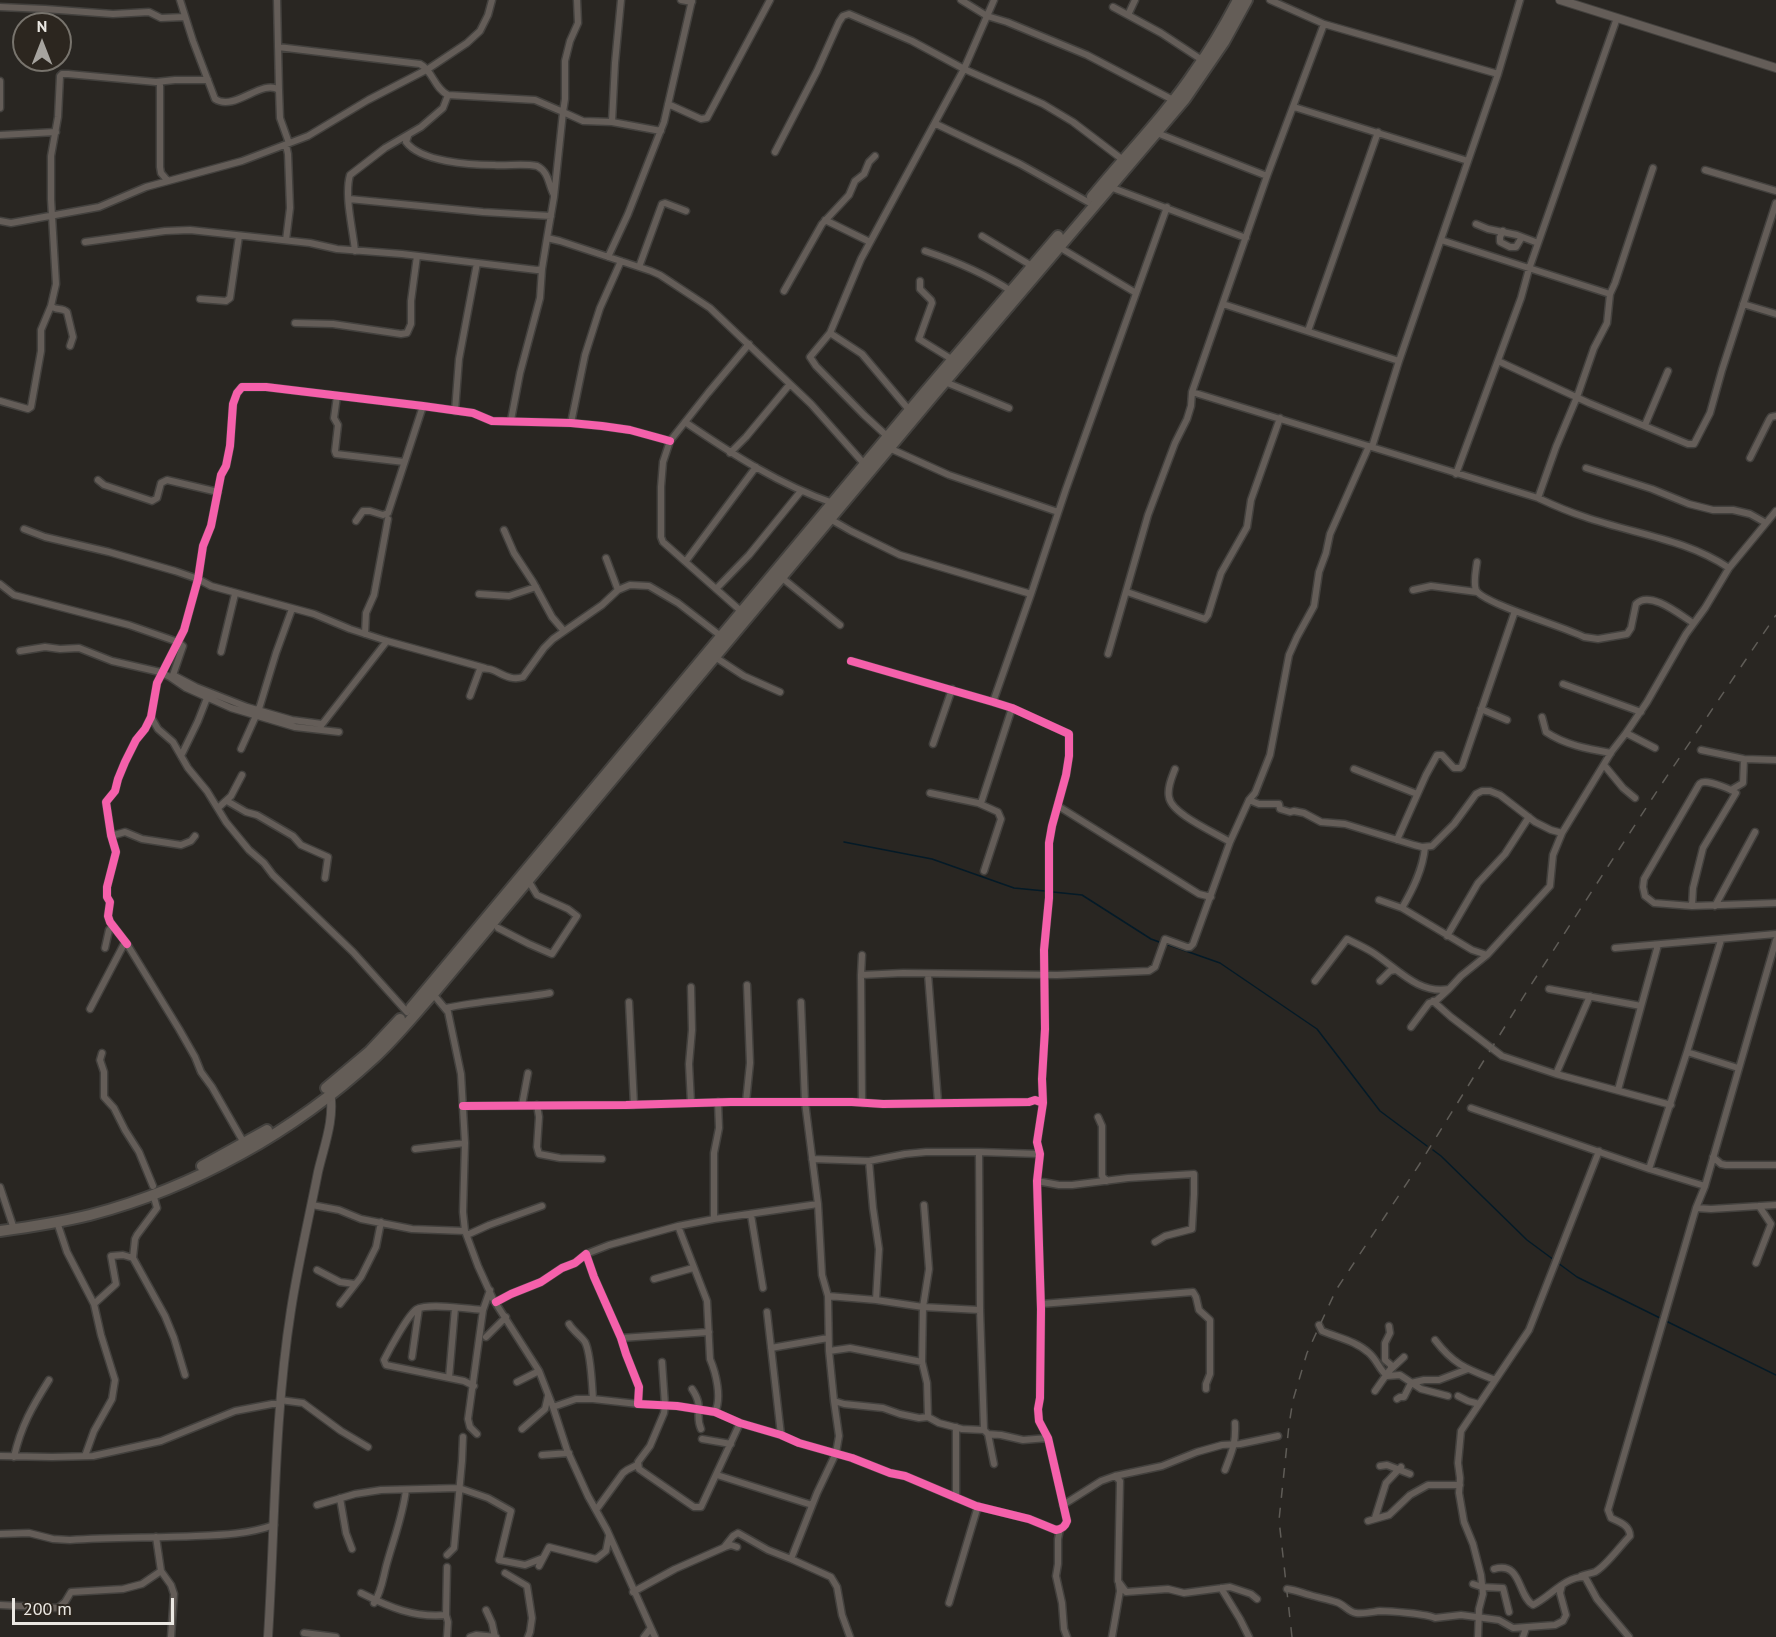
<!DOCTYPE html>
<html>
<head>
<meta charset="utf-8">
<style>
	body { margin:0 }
	#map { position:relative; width:1776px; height:1637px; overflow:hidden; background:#292622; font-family:"PT Sans",sans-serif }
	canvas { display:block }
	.north { position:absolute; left:12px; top:12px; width:60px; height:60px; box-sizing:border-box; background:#2c261f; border:2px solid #78746d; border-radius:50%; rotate:0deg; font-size:16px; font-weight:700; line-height:24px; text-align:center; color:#ebe8e3 }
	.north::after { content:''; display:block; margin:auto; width:21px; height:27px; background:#a7a49f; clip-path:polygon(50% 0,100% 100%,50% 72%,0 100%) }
	.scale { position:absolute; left:12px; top:1598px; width:162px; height:27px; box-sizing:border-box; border:3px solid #ebe8e3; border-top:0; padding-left:8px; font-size:18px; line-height:21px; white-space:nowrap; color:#ebe8e3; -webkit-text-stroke:4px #2c261f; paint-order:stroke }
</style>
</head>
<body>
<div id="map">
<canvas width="1776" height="1637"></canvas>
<div class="north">N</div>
<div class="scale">200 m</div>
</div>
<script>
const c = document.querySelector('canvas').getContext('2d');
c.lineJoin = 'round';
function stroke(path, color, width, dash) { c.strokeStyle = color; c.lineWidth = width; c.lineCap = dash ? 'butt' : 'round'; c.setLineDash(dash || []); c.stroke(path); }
stroke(new Path2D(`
	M844,842L932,859L1014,888L1045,891
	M1053,892L1082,895L1151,939L1162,943
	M1166,944L1220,963L1317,1029L1380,1111L1427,1146
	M1433,1150L1441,1156L1527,1240L1554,1260
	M1558,1263L1577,1277L1662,1319
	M1666,1321L1776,1375`), '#041a27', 1.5);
const minor = new Path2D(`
	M180,0L193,41L215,99C235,112 262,78 279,90L280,118L289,143
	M277,0L279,90
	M577,0L578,23L570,41L565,61V99L563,112L583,121L612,122
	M621,0L615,63L612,122L661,131
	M681,0L692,2
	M961,0L987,16L1007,22L1087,55L1173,100
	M1270,0L1324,24L1498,74
	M0,7L45,9L113,14L149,12L161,18L185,17
	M1113,7L1161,33L1202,60
	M1128,15L1135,0
	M1324,24L1267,176L1192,392L1538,498C1553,505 1569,512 1585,517C1634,534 1686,539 1729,568
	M278,47L420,64C433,71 434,88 448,95L535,100L563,112L554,197L547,238
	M0,81V108
	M160,82V167L161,173L167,180
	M668,104L701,119L707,118L770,0
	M1294,107L1468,161
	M936,124L1020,164L1088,202
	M1157,133L1267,176
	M0,135L56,132
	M408,136L406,142C421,162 470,165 494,165C508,166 523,163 537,166C549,172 548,184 554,195
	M775,152L817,71L839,22L843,16L849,14L912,41L964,69L1043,104L1073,122L1123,160
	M1705,170L1776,191
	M1110,187L1246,238
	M349,199L483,212L551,216
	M825,220L870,242
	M0,221L11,223L99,207L146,187L242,161L308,136L368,100L428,69L467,43L480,31L488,15L492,0
	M1476,224L1488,229L1517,235L1538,243
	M1503,231L1500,237V242L1510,247H1516L1522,237
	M982,236L1032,266
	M286,240L290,208L288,154L286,145
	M1441,240L1610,294L1615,283L1653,168
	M85,242L165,231L190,230L310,243L337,249L402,254L537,270L542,269L547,238L560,241L651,271L660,275L710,308L811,404L866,466
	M1059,247L1136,293
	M355,251C353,229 344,196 350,175L385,148L421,127L443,108L448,95
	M925,251C955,261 984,273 1011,291
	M608,257L628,214L664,122L692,0
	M639,267L662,204L665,203L686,211
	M920,281V289L931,300L932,303L919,339L953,360
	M784,291L822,224L849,195L855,181L864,174L869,162L875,156
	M200,299L226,301L230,298L239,236
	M1223,304L1399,361
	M1743,304L1776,314
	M51,306C56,311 62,307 67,312L73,337L70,346
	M295,323L333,324L401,334L407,333L411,324V301L417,256
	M1308,331L1378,132
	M830,333L862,354L910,411
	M1498,361L1589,403L1688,444H1694L1710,413L1722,370L1776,203
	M945,382L1009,408
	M337,396L334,418L338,425L335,451L336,454L404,462
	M0,401L28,409L31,407L41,351V330L51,306L56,284L51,199V156L58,117L60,76L62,74H68L156,82L175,80H208
	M455,411L459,359L477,263
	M511,420L520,373L540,298L542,269
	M685,422C732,454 780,485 833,503
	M571,423L585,355L600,308L621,261
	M1645,425L1668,371
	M888,437L864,415L816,366L810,357L830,333L861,259L964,69L994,0
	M1372,447L1399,361L1498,74L1520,0
	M889,448L949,475L1058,512
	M730,453L746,437L790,384
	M1750,458L1769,420L1771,417L1776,416
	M1586,468L1652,489L1689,504L1713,510H1733L1750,514L1766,523
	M1456,474L1521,298L1529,269L1617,18
	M98,480L104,485L152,501L157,498L161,483L167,480L218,492
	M1538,498L1556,447L1577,397L1594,348L1607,323L1610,294
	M830,519L851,531L900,555L1031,594
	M356,521L363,511H370L383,515L388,513L423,406
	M24,529L45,537L109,552L175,571L198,579L211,586L314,614L350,629L387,641L485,668
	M504,530L514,553L533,582L552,617L564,631
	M606,558L618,590
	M686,561L756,467
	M1477,562C1476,570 1473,583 1476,590C1483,604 1566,627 1584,637L1598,639L1627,634L1631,628L1636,604C1650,590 1679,614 1693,623
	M781,577L840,625
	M0,584L14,595L129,625L178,642L183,646L173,675L196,687L247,707L292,720L322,724
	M716,589L749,555L801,491
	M1413,590L1431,586L1477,592
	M1127,592L1205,619L1208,615L1221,573L1247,527L1251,500L1280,418
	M479,594L509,596L536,587
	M742,612L663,542L661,537V487L663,462L670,441L708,393L749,344
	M365,634L366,613L374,595L388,519
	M20,651L45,647L60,649L79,648L112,661L160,672L170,677L186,688L231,708L295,727L339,732
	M221,652L235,594
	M1108,654L1148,515L1175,443L1187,419L1191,406L1192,392
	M715,657L744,676L780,692
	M1563,684L1641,712
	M470,696L480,669C495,665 506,683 523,677L544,648L553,639L602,605L618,590L630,585L649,586L678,603L722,637
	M993,702L1031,594L1066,489L1167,207
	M1481,709L1507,720
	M151,717L158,729L173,742L188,768L207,791L226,822L249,850L264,863L273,875L353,952L407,1012
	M1542,717L1546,732C1565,745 1588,749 1611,753
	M320,727L387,641
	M933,744L952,689
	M1655,748L1626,733L1647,702L1686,634L1705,608L1729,568L1776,511
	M241,749L259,709L276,653L292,609
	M1701,750L1744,759L1776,760
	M181,756L198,721L207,698
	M1604,765L1623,788L1635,798
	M1175,769C1172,777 1167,788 1169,797C1171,814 1216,833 1230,842
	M1354,769L1417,794
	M1731,790L1743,783L1744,759
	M930,793L978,803L998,812L1001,819L984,871
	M1249,800L1259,804H1279L1280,809L1290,812L1294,811L1304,813L1321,822L1345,824L1414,845L1422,847L1432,846L1454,824L1476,794L1482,791H1490L1500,795L1535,822L1551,830L1562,833
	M227,801L246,812L257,815L293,836L301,845L328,857L325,878
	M978,803H981L1012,708
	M1058,806L1199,894L1211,897
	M218,808L231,796L242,775
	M111,836L125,832L142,839L181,845L191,841L195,836
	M1397,840L1426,775L1437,755H1442L1454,768H1460L1462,766L1515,611
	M1379,900L1402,908L1472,950L1487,955L1550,886L1553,855L1562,833L1612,751L1626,733
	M1692,906L1693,888L1703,848L1736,793C1731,789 1712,782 1705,782C1700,782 1699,784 1697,788L1644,879L1643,887L1645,896L1654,903L1692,906L1776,903
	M1715,906L1755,832
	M1402,908C1413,889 1423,869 1425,847
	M498,928L529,944L552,954L577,916L568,909L537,895L528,880
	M1447,936L1478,883L1505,854L1529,817
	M1776,940L1705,1186L1696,1208L1711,1209L1776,1205
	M127,944L110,922L108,916L110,902L107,897V887L116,852L111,835L106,802L115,791L118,779L125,762L136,740L145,729L151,717L157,683L184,630L198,579L203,546L211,526L221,475L226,466L230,446L233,404L237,393L242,387H266L423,406L473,413L492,421L571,423L602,426L630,430L670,441
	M105,948L109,930L113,926
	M1615,948L1776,934
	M928,974L938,1102
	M861,975L903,973L1057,975L1149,971L1155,967L1165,939L1187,947H1190L1193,944L1230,842L1249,800L1255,793L1270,755L1289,655L1297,637L1314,606L1319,572L1326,553L1330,534L1369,446
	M1315,981L1347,939C1355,943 1364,947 1372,952C1396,967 1418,995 1449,989L1461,976L1487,955
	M1380,981L1390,971L1395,970
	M691,987L692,1030L689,1064L691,1103
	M1549,989L1641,1006
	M433,994L448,1012L461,1074L465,1143L463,1212L465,1231L478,1266L493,1299L539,1371L553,1407L567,1450L588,1496L607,1530L655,1637
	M1433,1001L1451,1017L1502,1056L1556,1074L1671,1105
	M629,1002L634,1105
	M801,1002L805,1102L818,1204L822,1275L828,1296L829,1351L834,1401
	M446,1008C480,1001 515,999 550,993
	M90,1009L124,944H127L179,1029L195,1057L201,1072L212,1087L244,1143
	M1411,1027L1429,1003L1437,1000L1449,989
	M1687,1052L1738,1068
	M102,1053L100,1060L104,1072V1097L114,1108L125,1130L139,1152L153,1186
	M1556,1074L1590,996
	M1618,1090L1658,945
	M746,1102L750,1063L747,985
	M862,1103L861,975L862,955
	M522,1105L528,1073
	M537,1105L539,1117L537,1147L539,1154L560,1158L602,1159
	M463,1106L626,1105L731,1102H852L883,1104L1029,1102L1035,1100L1043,1103L1042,1079L1045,1029L1044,950L1049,898V843L1052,826L1066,775L1069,756V734L1012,708L993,702L851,661
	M1471,1108L1649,1169L1687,1052L1721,940
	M1098,1117L1102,1126V1176L1107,1181
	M415,1149L465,1143
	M979,1152L980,1310L984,1430
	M1713,1157L1721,1164L1726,1165H1776
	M812,1159L869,1161L905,1154L926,1152H979L1040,1154
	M869,1161L873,1208L879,1249L876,1300
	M1649,1169L1705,1186
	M1037,1181L1059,1185H1072L1128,1178L1194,1174V1194L1192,1229L1165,1236L1155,1242
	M0,1187L14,1229
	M312,1205L339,1210L361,1219L412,1229L465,1231
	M924,1205L929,1269L923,1307L922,1362L927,1383L928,1417
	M751,1215L763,1288
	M714,1219V1153L719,1128L718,1102
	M57,1222L67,1252L94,1304L101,1335L115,1380L112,1399L94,1431L85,1456
	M678,1226L707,1301L710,1359C716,1373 722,1398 715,1412
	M467,1235L489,1225L542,1206
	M586,1254L609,1245L678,1226L714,1219L818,1204
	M133,1258L165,1316L174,1338L185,1375
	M1756,1263L1771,1224L1759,1206
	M317,1270L340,1282L355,1284
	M654,1279L693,1268
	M828,1296L876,1300L923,1307L980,1310
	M496,1302L511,1294L541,1282L562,1268L575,1263L586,1254L594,1277L621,1338L626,1354L639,1387L638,1404L677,1406L715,1412L740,1423L781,1435L799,1443L852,1458L890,1473L905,1476L976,1506L1029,1519L1056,1530C1062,1529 1065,1527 1067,1521L1048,1438L1039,1421L1038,1409L1040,1398L1041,1309L1037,1181L1040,1154L1037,1142L1043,1103
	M94,1304L116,1284L111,1256L123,1255L133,1258L135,1239L137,1235L157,1208L153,1194
	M340,1304L361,1277L376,1247L381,1222
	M1041,1304L1193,1292L1196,1297L1199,1310L1210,1320V1374L1206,1384V1389
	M767,1312L781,1435
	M569,1324C573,1331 582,1337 585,1342C591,1353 592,1385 593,1399
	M1319,1325L1322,1331C1339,1338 1356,1341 1369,1353C1377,1360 1379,1369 1387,1376L1400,1375L1421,1389L1448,1396
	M1389,1326L1390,1333L1385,1343V1360L1391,1365V1368
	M486,1337L506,1317
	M621,1338L709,1332
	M1435,1340C1454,1365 1467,1369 1495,1380
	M771,1348L828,1338
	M829,1351L850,1348L922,1362
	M412,1357L419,1308
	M662,1362L665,1405L664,1413L650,1446L638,1462L639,1469L694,1507H701L740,1423
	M449,1378L455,1308
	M517,1382L539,1371
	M474,1386L464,1381L386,1365L384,1360C389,1350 409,1313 417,1309C430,1303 468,1309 483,1310
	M692,1389C705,1408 694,1414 701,1429
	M1375,1391L1389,1371L1404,1357
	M1458,1396L1468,1401L1479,1404
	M1397,1399L1400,1397H1404L1411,1383L1424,1380H1439L1468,1369
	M280,1400L303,1403L341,1431L368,1447
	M553,1407L576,1399H593L638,1404
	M956,1427V1498
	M522,1429L545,1409L548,1396
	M477,1434L470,1427L468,1419L483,1310L490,1290
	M988,1434L994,1464
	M702,1439L731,1444
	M542,1455L569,1453
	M0,1456L52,1457L93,1456L161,1441L235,1411L272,1404H280
	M14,1457C21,1426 32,1407 49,1380
	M1380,1466L1387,1465L1410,1474
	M1225,1470C1232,1451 1236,1444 1235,1423
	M717,1475L812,1505
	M1115,1476L1120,1481L1118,1581L1126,1592L1168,1589L1184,1593L1230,1587L1251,1594L1257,1599
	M340,1498L346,1533L352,1549
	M317,1505L355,1494L381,1490L459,1488L488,1498L511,1511L499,1560L525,1565L543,1558
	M1063,1505L1101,1481L1115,1476L1162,1466L1197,1452L1222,1445L1240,1444L1278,1436
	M596,1510L623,1473L627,1470L637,1465
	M1375,1518L1386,1483L1401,1467
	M1368,1521L1389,1515L1410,1495L1428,1485H1460
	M1060,1529L1058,1539V1564L1056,1576L1062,1603L1064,1629L1067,1637
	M0,1534L29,1533L53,1539L70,1540C112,1537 154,1538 196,1536C223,1535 249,1534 274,1525
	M725,1546L733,1536L738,1533L768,1550L791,1559
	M447,1555L454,1548L462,1461L463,1437
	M539,1566L549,1547L596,1559L606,1551L609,1536
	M1494,1569C1522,1561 1517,1595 1533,1605C1550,1597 1565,1576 1585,1577L1597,1599L1629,1637
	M161,1571L171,1585L174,1594L171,1637
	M505,1573L527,1586L532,1618L530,1632L528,1637
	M1581,1576C1585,1574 1590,1574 1595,1572C1606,1566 1620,1546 1630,1536C1630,1525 1619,1522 1611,1518L1608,1510L1696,1208
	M1473,1584L1482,1587L1503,1588L1509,1612
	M1221,1588L1240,1619L1249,1637
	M1287,1589C1296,1590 1302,1593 1310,1595C1319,1598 1328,1599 1336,1602C1344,1604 1348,1612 1356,1613C1364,1614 1372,1612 1380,1611C1389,1611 1428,1614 1435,1618L1461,1615L1484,1618L1499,1620L1513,1628L1555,1625L1563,1621L1566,1615L1560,1593L1562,1585
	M633,1592L675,1569L725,1547L731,1545L737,1547
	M361,1593C389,1607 414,1618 446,1615L448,1622L447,1637
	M374,1603C382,1591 383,1577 387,1563C394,1538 403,1515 406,1490
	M949,1603L978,1506
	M0,1605L58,1608L65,1602L71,1592L123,1589L142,1584L161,1571L156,1537
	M486,1610L492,1623L495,1637
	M446,1615L447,1567
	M304,1633L336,1637
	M470,1637L476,1635L496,1637
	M644,1637L650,1629
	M850,1637L842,1615L837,1587L831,1577L791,1559L817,1493L836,1453L839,1436L834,1401L844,1404L883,1408L900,1414L919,1418L928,1417L939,1423L962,1429L984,1430L988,1434L1001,1435L1023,1440L1048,1438
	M1112,1637L1120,1591L1119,1584
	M1478,1637L1479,1609L1483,1594L1481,1575L1473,1544L1464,1522L1459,1493L1460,1478L1458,1463L1461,1431L1529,1330L1599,1151
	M1523,1637L1526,1628`);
const tertiary = new Path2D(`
	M1560,0L1776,68
	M268,1637C275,1528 274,1418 291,1310C298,1264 309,1218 318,1172C324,1146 335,1119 330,1092`);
const primary = new Path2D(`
	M1092,197C1126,155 1165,116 1195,71C1211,49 1225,25 1238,0
	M411,1008L925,392L1058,236
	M326,1088L370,1051L400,1019
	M202,1166L267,1130
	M0,1231C30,1227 61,1222 90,1215C194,1188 295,1131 374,1058C395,1039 414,1015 433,994L932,397L1185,99L1224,42L1247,0`);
stroke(minor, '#43413e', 9);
stroke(tertiary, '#43413e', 10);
stroke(primary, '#43413e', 14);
stroke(minor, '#645d58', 6);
stroke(tertiary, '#645d58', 8);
stroke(primary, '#645d57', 10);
stroke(new Path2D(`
	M1292,1637L1279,1520L1289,1425L1293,1400L1307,1353L1336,1290L1419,1165L1527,991L1659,788L1776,615`), '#5f5c57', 1.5, [10, 10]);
stroke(new Path2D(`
	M127,944L110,922L108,916L110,902L107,897V887L116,852L111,835L106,802L115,791L118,779L125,762L136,740L145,729L151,717L157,683L184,630L198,579L203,546L211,526L221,475L226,466L230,446L233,404L237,393L242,387H266L423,406L473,413L492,421L571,423L602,426L630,430L670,441
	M463,1106L626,1105L731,1102H852L883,1104L1029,1102L1035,1100L1043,1103L1042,1079L1045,1029L1044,950L1049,898V843L1052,826L1066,775L1069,756V734L1012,708L993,702L851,661
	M496,1302L511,1294L541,1282L562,1268L575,1263L586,1254L594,1277L621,1338L626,1354L639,1387L638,1404L677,1406L715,1412L740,1423L781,1435L799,1443L852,1458L890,1473L905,1476L976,1506L1029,1519L1056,1530C1062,1529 1065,1527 1067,1521L1048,1438L1039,1421L1038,1409L1040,1398L1041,1309L1037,1181L1040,1154L1037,1142L1043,1103`), '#f560ab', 8);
</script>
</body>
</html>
